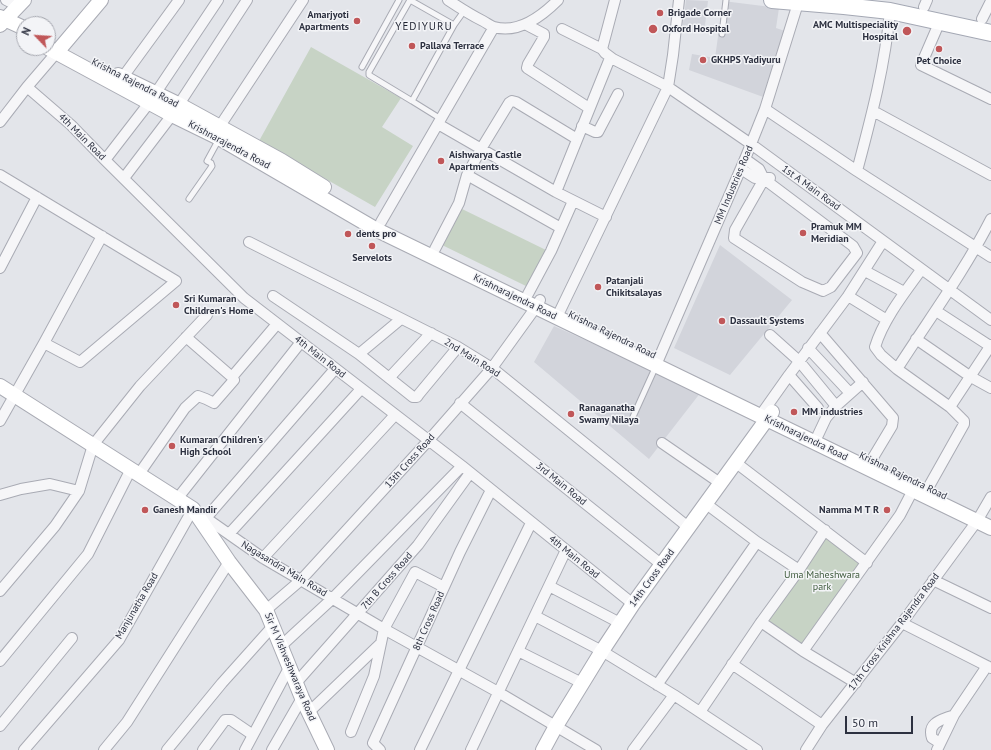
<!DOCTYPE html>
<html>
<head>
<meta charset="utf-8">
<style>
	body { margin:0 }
	#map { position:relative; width:991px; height:750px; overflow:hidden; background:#e3e5ea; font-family:"PT Sans",sans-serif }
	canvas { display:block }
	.north { position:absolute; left:16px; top:16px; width:40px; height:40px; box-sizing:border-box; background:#f3f4f7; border:1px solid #a4a6ae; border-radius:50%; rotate:295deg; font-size:11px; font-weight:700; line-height:16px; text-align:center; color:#2d3140 }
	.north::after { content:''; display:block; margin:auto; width:14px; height:18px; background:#c05759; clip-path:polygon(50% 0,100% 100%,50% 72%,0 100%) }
	.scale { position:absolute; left:845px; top:716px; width:68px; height:18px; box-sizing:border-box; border:2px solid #2d3140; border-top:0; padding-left:5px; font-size:12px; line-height:14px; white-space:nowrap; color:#2d3140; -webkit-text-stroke:3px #f3f4f7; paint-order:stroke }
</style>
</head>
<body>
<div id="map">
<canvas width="991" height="750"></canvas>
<div class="north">N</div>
<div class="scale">50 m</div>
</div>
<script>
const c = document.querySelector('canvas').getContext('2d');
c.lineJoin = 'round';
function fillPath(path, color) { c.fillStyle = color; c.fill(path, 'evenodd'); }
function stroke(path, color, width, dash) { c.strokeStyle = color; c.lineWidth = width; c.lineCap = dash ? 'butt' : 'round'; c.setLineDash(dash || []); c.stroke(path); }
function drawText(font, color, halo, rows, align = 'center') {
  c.font = font + ' "PT Sans",sans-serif'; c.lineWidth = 3; c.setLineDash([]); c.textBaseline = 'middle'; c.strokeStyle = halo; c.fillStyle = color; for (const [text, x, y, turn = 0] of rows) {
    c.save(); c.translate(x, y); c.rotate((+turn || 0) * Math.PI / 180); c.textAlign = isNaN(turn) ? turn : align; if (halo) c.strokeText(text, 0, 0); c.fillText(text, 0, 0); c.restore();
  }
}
fillPath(new Path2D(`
	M686,0L708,1L704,33L682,31Z
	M723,1L779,8L776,28L785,31L766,98L689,70L692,54L715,58Z
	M720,245L792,300L730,375L674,348Z
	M554,326L701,392L649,459L534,362Z`), '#d2d4db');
fillPath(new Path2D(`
	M311,47L401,98L382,127L413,146L375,207L259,141Z
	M460,208L546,250L528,287L442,245Z
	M827,531L867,563L803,651L761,622Z`), '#c7d3c5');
const lane = new Path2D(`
	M722,34L726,0
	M362,67L399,0
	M412,101L369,75V72L410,0L454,25
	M441,119L412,101L454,25L464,11
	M189,199L210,169L212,166L211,163L207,161L219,139
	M632,419L656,366`);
const street = new Path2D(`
	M6,0L18,6
	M448,0C460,8 471,15 483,21C487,23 490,26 494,27C518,34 542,16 558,0
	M924,7L927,0
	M982,19L991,1
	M940,21L921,65L991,99
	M525,24L544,34V37L528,64L527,68L589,108
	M562,29L602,49L605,53L613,59L668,87L751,144L991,320
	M602,49L615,0
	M120,81L179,0
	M27,87L71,125L105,160L244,298L462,466L633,604
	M765,109L857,171L991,257
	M873,111L991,175
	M0,122L27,87L57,52
	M438,124L556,192L606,217
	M582,126L595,132H598L618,94
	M216,132L303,0
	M745,159L759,169L764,179L853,246L857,253L831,287L823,291L802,282L734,238L735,230L764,179
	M105,160L149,103L218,0
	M741,169L755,178H770
	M857,171C871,118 885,66 890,11
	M0,175L176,281L80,362L44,343
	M124,178L172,115L247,0
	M556,192L610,58
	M381,222L494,27
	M561,228L467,175L481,149L509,103L512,101L516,102L577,139
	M249,242L458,347L492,368L688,527
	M435,249L459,203L467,175
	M0,268L37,197
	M921,270C905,292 883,320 875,347L881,355L897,369C929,319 964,272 991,219
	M865,271L904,292
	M528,294L551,251L573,201
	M273,296L359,354L401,319
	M848,296L887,320
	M936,311L990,346
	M557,317L668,87L673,55L679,0
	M820,333L893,418L892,426L871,461
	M770,335L799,361L836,406
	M916,339L971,377L991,388
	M808,348L850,393
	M359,354L413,397H417L419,394L458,347
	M656,365L745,159L765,109L799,0
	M897,369L950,407
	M789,375L818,408
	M232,377L277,324
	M389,378L431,333
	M460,403L662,565
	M760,416L789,375L848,296L883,241
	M0,421L44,343L102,236
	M818,435L826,418L836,406L863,382
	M662,443L720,483
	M735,462L867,563
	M139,474L185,408L198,396L206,399L214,403L234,380L232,377L186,337
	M928,488L964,424V421L950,407L991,345
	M0,495L21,489L50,484L79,491
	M177,499L301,342
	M705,503L757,542L799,570
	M206,518L335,369
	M229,534L361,389
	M263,558L395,415
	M933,580L991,608
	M549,586L620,623
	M0,591L55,526L79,491L93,445L140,386L207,315
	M266,610L301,580L428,441L492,368L536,307L540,300
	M535,616L602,651L674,695L757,750
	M761,622L803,651L856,683
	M902,623L991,668
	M281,646L333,598L462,466
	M518,651L582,683
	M803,651L900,515L913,490
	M0,661L88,554L131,469
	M732,664L822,725
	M296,683L418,545L470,473
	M657,685L757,542
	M309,712L381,643
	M700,712L759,625L799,570L825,530
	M0,726L72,638
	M351,732L374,676L384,629L415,572L444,587
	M940,743L932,738C927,722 942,720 954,715
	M24,750L119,640L193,509L263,558L384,629L498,692L596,750
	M104,750L127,722L229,562
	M167,750L222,683L273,626
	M203,750L225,720H231L253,735
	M245,750L290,666
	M272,750L302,698
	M380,750L373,743L460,552L491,490
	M420,750L531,523
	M471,750L566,550
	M633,750L674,695
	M806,750L822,725L902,623L977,521L991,497
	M937,750L954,715L987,666`);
const secondary = new Path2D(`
	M0,17L24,28
	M0,25L24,0
	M48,48L172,115L219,138L377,230L991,528
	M57,52L101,0
	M118,75L178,104L282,161L324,187
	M0,386L193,509L229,562L266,610L302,698L327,750
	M543,750L556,726L602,651L633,604L772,412`);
const primary = new Path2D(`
	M772,0L844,6L890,11L991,33`);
stroke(lane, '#a9abb4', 7);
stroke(street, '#a9abb4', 12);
stroke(secondary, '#a9abb4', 16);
stroke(primary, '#a4a8b4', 18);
stroke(lane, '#f6f6f8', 5);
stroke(street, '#f6f6f8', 10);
stroke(secondary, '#fff', 14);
stroke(primary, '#fff', 16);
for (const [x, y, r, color] of [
	[660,13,4,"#c05759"],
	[357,21,4,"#c05759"],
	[653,29,5,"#c05759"],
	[907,31,5,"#c05759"],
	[412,46,4,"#c05759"],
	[939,49,4,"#c05759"],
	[703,60,4,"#c05759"],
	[441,161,4,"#c05759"],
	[803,233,4,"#c05759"],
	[348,234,4,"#c05759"],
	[372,246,4,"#c05759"],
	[598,287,4,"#c05759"],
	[176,305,4,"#c05759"],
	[722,321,4,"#c05759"],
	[794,412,4,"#c05759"],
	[571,414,4,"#c05759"],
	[172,446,4,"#c05759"],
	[145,510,4,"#c05759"],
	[887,510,4,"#c05759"]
]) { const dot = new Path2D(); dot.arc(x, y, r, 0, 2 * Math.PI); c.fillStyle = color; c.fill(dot); stroke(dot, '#f3f4f7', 1.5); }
drawText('bold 10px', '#2d3140', '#f3f4f7', [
	["Brigade Corner",668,13],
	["Amarjyoti",349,15,"right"],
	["Apartments",349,27,"right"],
	["AMC Multispeciality",898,25,"right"],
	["Hospital",898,37,"right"],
	["Oxford Hospital",662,29],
	["Pallava Terrace",420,46],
	["GKHPS Yadiyuru",711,60],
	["Pet Choice",939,61,"center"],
	["Aishwarya Castle",449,155],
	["Apartments",449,167],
	["Pramuk MM",811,227],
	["Meridian",811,239],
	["dents pro",356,234],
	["Servelots",372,258,"center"],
	["Patanjali",606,281],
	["Chikitsalayas",606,293],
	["Sri Kumaran",184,299],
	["Children's Home",184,311],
	["Dassault Systems",730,321],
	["Ranaganatha",579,408],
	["Swamy Nilaya",579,420],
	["MM industries",802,412],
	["Kumaran Children's",180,440],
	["High School",180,452],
	["Ganesh Mandir",153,510],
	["Namma M T R",879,510,"right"]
], 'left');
drawText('10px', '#2d3140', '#f3f4f7', [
	["Krishna Rajendra Road",135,83,27],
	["4th Main Road",82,137,45],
	["Krishnarajendra Road",229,145,28],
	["MM Industries Road",734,185,-67],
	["1st A Main Road",811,188,36],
	["Krishnarajendra Road",515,297,26],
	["Krishna Rajendra Road",612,335,26],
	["4th Main Road",320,357,38],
	["2nd Main Road",472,358,32],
	["Krishnarajendra Road",806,438,26],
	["13th Cross Road",410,461,-48],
	["Krishna Rajendra Road",903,476,26],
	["3rd Main Road",561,484,39],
	["4th Main Road",574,557,39],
	["Nagasandra Main Road",284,569,31],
	["14th Cross Road",652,578,-54],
	["7th B Cross Road",387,581,-49],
	["Manjunatha Road",137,606,-60],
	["8th Cross Road",429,621,-66],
	["17th Cross Krishna Rajendra Road",894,632,-53],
	["Sir M Vishveshwaraya Road",290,667,67]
]);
drawText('10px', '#3e5a3c', '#f3f4f7', [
	["Uma Maheshwara",822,575],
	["park",822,587]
]);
c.letterSpacing = '1px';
drawText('11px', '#1f2331', '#f3f4f7', [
	["YEDIYURU",424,27]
]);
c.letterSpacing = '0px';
</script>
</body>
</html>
